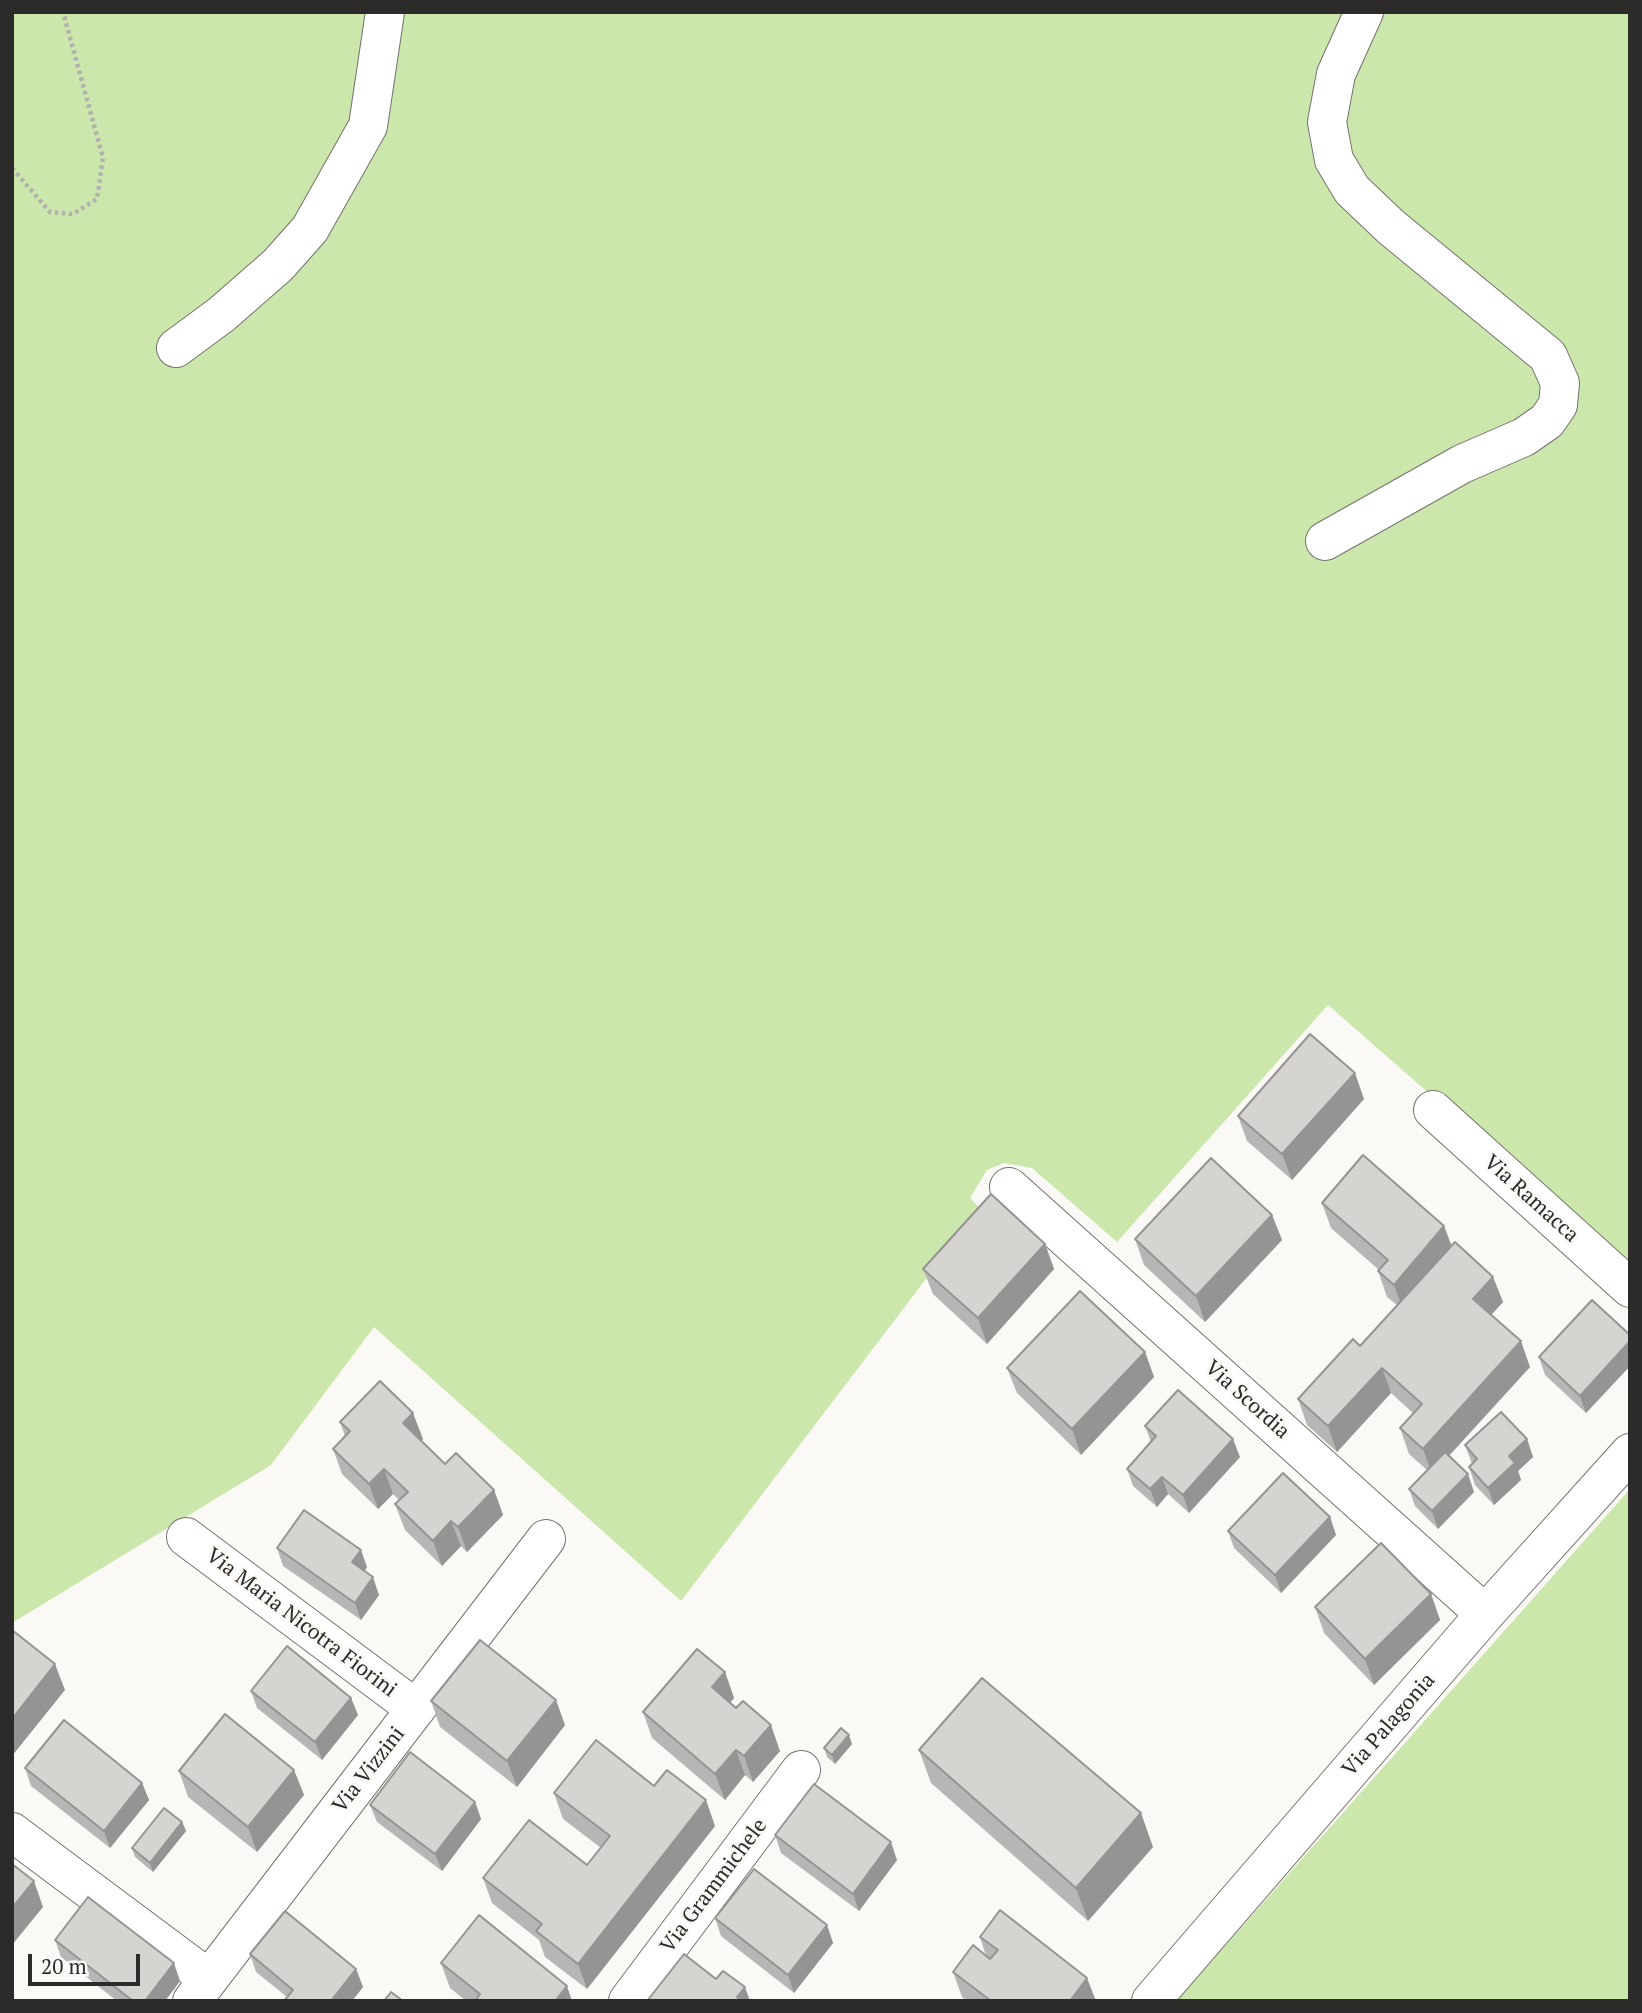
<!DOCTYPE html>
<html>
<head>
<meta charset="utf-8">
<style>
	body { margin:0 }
	#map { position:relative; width:1642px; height:2013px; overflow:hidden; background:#fbf9f5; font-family:"PT Serif",serif }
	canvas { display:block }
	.frame { position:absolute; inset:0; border:14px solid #2c2b2a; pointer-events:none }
	.scale { position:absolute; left:28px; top:1954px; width:112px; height:32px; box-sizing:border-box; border:4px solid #2c2b2a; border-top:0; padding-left:9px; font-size:21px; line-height:24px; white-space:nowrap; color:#2c2b2a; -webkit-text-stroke:5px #fbf9f5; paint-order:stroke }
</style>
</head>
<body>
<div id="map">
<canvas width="1642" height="2013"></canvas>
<div class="frame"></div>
<div class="scale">20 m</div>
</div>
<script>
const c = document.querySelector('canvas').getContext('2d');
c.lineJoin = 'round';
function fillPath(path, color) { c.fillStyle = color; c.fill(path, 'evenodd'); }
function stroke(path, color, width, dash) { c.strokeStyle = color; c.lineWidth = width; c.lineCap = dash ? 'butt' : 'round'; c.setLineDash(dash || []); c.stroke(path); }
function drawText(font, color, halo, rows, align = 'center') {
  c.font = font + ' "PT Serif",serif'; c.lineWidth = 6; c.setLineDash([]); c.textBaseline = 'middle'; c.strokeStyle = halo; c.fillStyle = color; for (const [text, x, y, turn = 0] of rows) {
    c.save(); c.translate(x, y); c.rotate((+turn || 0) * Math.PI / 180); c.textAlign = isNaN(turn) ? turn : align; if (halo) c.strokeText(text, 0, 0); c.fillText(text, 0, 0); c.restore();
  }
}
fillPath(new Path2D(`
	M12,12H1630V1269L1328,1005L1117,1242L1032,1168L1004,1163L987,1170L970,1198L980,1208L681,1601L374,1327L271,1465L12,1623Z
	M1630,1489V2001H1176Z`), '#cbe7ab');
const minor = new Path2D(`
	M176,348L222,314L278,265L310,229L368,126L385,12
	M1325,541L1462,464L1524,437L1547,421L1558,405L1560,383L1548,356L1391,227L1352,190L1334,160L1327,122L1336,74L1364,12
	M1433,1110L1630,1288
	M1009,1187L1485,1614
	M186,1537L416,1709
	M12,1832L209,1979
	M192,2001L546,1539
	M628,2001L801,1770
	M1151,2001L1485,1614L1630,1453`);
stroke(minor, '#74726e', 40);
stroke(new Path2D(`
	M12,168L50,212L73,214L97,199L103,158L63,12`), '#b3b1ae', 4.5, [3.5, 3.5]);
stroke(minor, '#fff', 38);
fillPath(new Path2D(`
	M1364,1099L1292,1180L1247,1141L1238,1116Z
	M1322,1203L1444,1226L1451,1246L1493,1277L1503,1302L1491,1315L1530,1367L1449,1456L1474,1492L1438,1529L1415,1506L1409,1489L1427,1470L1409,1454L1400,1428L1413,1413L1391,1393L1337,1452L1307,1425L1298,1399L1360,1346L1397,1305L1387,1297L1378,1271L1379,1270L1331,1228Z
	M1272,1215L1282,1240L1205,1322L1144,1265L1135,1239Z
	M1045,1244L1054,1269L987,1344L933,1294L923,1269Z
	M1630,1335V1366L1586,1413L1545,1375L1539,1357Z
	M1145,1352L1154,1377L1081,1455L1017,1393L1007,1368Z
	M340,1422L423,1439L421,1441L445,1464L494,1490L503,1515L467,1552L461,1546L442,1566L405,1530L395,1504L399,1500L393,1494L378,1509L342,1474L333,1449L345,1436Z
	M1145,1426L1240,1457L1189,1513L1168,1494L1157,1507L1133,1486L1127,1469L1151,1442Z
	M1527,1439L1533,1457L1518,1471L1521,1480L1494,1505L1475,1485L1469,1467L1472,1464L1465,1445Z
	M1330,1517L1336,1535L1281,1593L1234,1548L1228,1531Z
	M277,1548L367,1567L365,1571L379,1595L361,1620L283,1566Z
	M1431,1594L1440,1620L1374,1685L1324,1633L1315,1607Z
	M725,1672L734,1698L730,1703L780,1751L753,1782L745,1775L725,1800L652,1738L643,1712Z
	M251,1691L351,1698L358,1715L322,1760L257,1708Z
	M431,1701L565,1725L517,1787L440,1727Z
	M852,1744L835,1764L827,1757L824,1748Z
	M919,1750L1153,1847L1088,1921L931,1783Z
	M25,1768L142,1783L149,1800L110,1848L31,1786Z
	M294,1770L304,1795L257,1852L188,1797L179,1771Z
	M654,1786L715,1826L587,1989L545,1957L539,1940L492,1903L483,1878L587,1865L601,1848L563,1819L554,1793Z
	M475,1802L481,1819L442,1871L377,1822L370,1805Z
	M182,1822L186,1831L153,1872L135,1857L132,1848Z
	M775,1835L897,1860L859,1911L781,1853Z
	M715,1918L827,1925L833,1943L794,1993L721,1936Z
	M980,1937L1096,2001H966L962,1997L953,1972L986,1956Z
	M55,1940L180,1981L165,2001H117L61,1957Z
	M250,1954L356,1969L363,1987L352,2001H284L287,1997L256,1972Z
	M441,1963L572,2001H466L450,1988Z`), '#b8b6b4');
fillPath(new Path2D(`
	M1355,1073L1364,1099L1292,1180L1282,1154Z
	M1272,1215L1282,1240L1205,1322L1196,1296Z
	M1444,1226L1454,1252L1403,1310L1394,1285Z
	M1045,1244L1054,1269L987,1344L978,1318Z
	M1493,1277L1503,1302L1483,1324L1473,1299Z
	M1521,1341L1530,1367L1432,1474L1423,1449Z
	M1630,1341V1366L1586,1413L1580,1396Z
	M1145,1352L1154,1377L1081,1455L1072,1429Z
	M1382,1368L1391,1393L1337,1452L1328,1426Z
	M413,1413L423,1439L412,1449L403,1423Z
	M1233,1439L1240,1457L1189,1513L1183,1495Z
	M1527,1439L1533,1457L1518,1471L1521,1480L1494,1505L1488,1488L1509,1456Z
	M384,1469L393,1494L378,1509L369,1484Z
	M1468,1474L1474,1492L1438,1529L1432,1511Z
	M1162,1477L1168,1494L1157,1507L1150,1489Z
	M494,1490L503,1515L467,1552L458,1527Z
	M1330,1517L1336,1535L1281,1593L1275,1575Z
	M451,1521L461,1546L442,1566L433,1541Z
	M361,1550L367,1567L358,1580L352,1562Z
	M373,1577L379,1595L361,1620L355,1603Z
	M1431,1594L1440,1620L1374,1685L1365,1659Z
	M55,1664L65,1690L12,1756V1719Z
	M725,1672L734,1698L721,1713L712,1687Z
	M351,1698L358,1715L322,1760L315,1742Z
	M556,1700L565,1725L517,1787L507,1761Z
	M771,1725L780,1751L753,1782L744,1756Z
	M849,1735L852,1744L835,1764L832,1755Z
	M736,1750L745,1775L725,1800L715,1774Z
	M294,1770L304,1795L257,1852L248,1827Z
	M142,1783L149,1800L110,1848L104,1831Z
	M706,1800L715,1826L587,1989L578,1964Z
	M475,1802L481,1819L442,1871L435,1854Z
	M1141,1813L1153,1847L1088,1921L1076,1888Z
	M182,1822L186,1831L153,1872L150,1863Z
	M891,1842L897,1860L859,1911L853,1894Z
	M34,1881L43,1907L12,1945V1908Z
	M827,1925L833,1943L794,1993L788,1975Z
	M174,1963L180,1981L165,2001H145Z
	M356,1969L363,1987L352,2001H331Z
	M1087,1978L1096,2001H1070Z
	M567,1986L572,2001H555Z
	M745,1987L750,2001H739L737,1997Z`), '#969492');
const building = new Path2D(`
	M1310,1034L1355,1073L1282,1154L1238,1116Z
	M1363,1155L1444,1226L1394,1285L1378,1271L1388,1260L1322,1203Z
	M1211,1158L1272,1215L1196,1296L1135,1239Z
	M991,1194L1045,1244L978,1318L923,1269Z
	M1455,1242L1493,1277L1473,1299L1521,1341L1423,1449L1400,1428L1422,1404L1382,1368L1328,1426L1298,1399L1353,1339L1360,1346Z
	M1080,1291L1145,1352L1072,1429L1007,1368Z
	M1592,1300L1630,1335V1341L1580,1396L1539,1357Z
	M380,1381L413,1413L403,1423L445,1464L456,1453L494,1490L458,1527L451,1521L433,1541L395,1504L408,1492L384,1469L369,1484L333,1449L350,1431L340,1422Z
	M1178,1390L1233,1439L1183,1495L1162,1477L1150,1489L1127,1469L1156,1436L1145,1426Z
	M1501,1412L1527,1439L1509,1456L1515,1463L1488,1488L1469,1467L1477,1459L1465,1445Z
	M1445,1452L1468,1474L1432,1511L1409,1489Z
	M1283,1473L1330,1517L1275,1575L1228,1531Z
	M304,1510L361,1550L352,1562L373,1577L355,1603L277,1548Z
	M1381,1543L1431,1594L1365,1659L1315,1607Z
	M12,1630L55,1664L12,1719Z
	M480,1640L556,1700L507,1761L431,1701Z
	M287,1646L351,1698L315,1742L251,1691Z
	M697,1649L725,1672L712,1687L736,1708L743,1701L771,1725L744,1756L736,1750L715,1774L643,1712Z
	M982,1678L1141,1813L1076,1888L919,1750Z
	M225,1714L294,1770L248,1827L179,1771Z
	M64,1720L142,1783L104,1831L25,1768Z
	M841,1728L849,1735L832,1755L824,1748Z
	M596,1740L654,1786L667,1770L706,1800L578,1964L536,1931L542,1924L483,1878L529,1820L587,1865L610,1836L554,1793Z
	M410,1752L475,1802L435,1854L370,1805Z
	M814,1784L891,1842L853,1894L775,1835Z
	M164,1808L182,1822L150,1863L132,1848Z
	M12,1864L34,1881L12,1908Z
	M754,1869L827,1925L788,1975L715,1918Z
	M88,1897L174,1963L145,2001H133L55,1940Z
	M1000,1910L1087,1978L1070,2001H991L953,1972L973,1945L990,1959L998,1950L980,1937Z
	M285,1911L356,1969L331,2001H284L293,1990L250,1954Z
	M479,1915L567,1986L555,2001H475L480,1994L441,1963Z
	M684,1954L716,1979L723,1971L745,1987L737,1997L742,2001H647Z
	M391,1992L403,2001H384Z`);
fillPath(building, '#d6d4d1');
stroke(building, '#969492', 2);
drawText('21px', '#2c2b2a', '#fbf9f5', [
	["Via Ramacca",1531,1199,42],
	["Via Scordia",1247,1400,42],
	["Via Maria Nicotra Fiorini",301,1623,37],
	["Via Palagonia",1389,1725,-49],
	["Via Vizzini",369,1770,-52],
	["Via Grammichele",714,1886,-53]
]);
</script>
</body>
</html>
